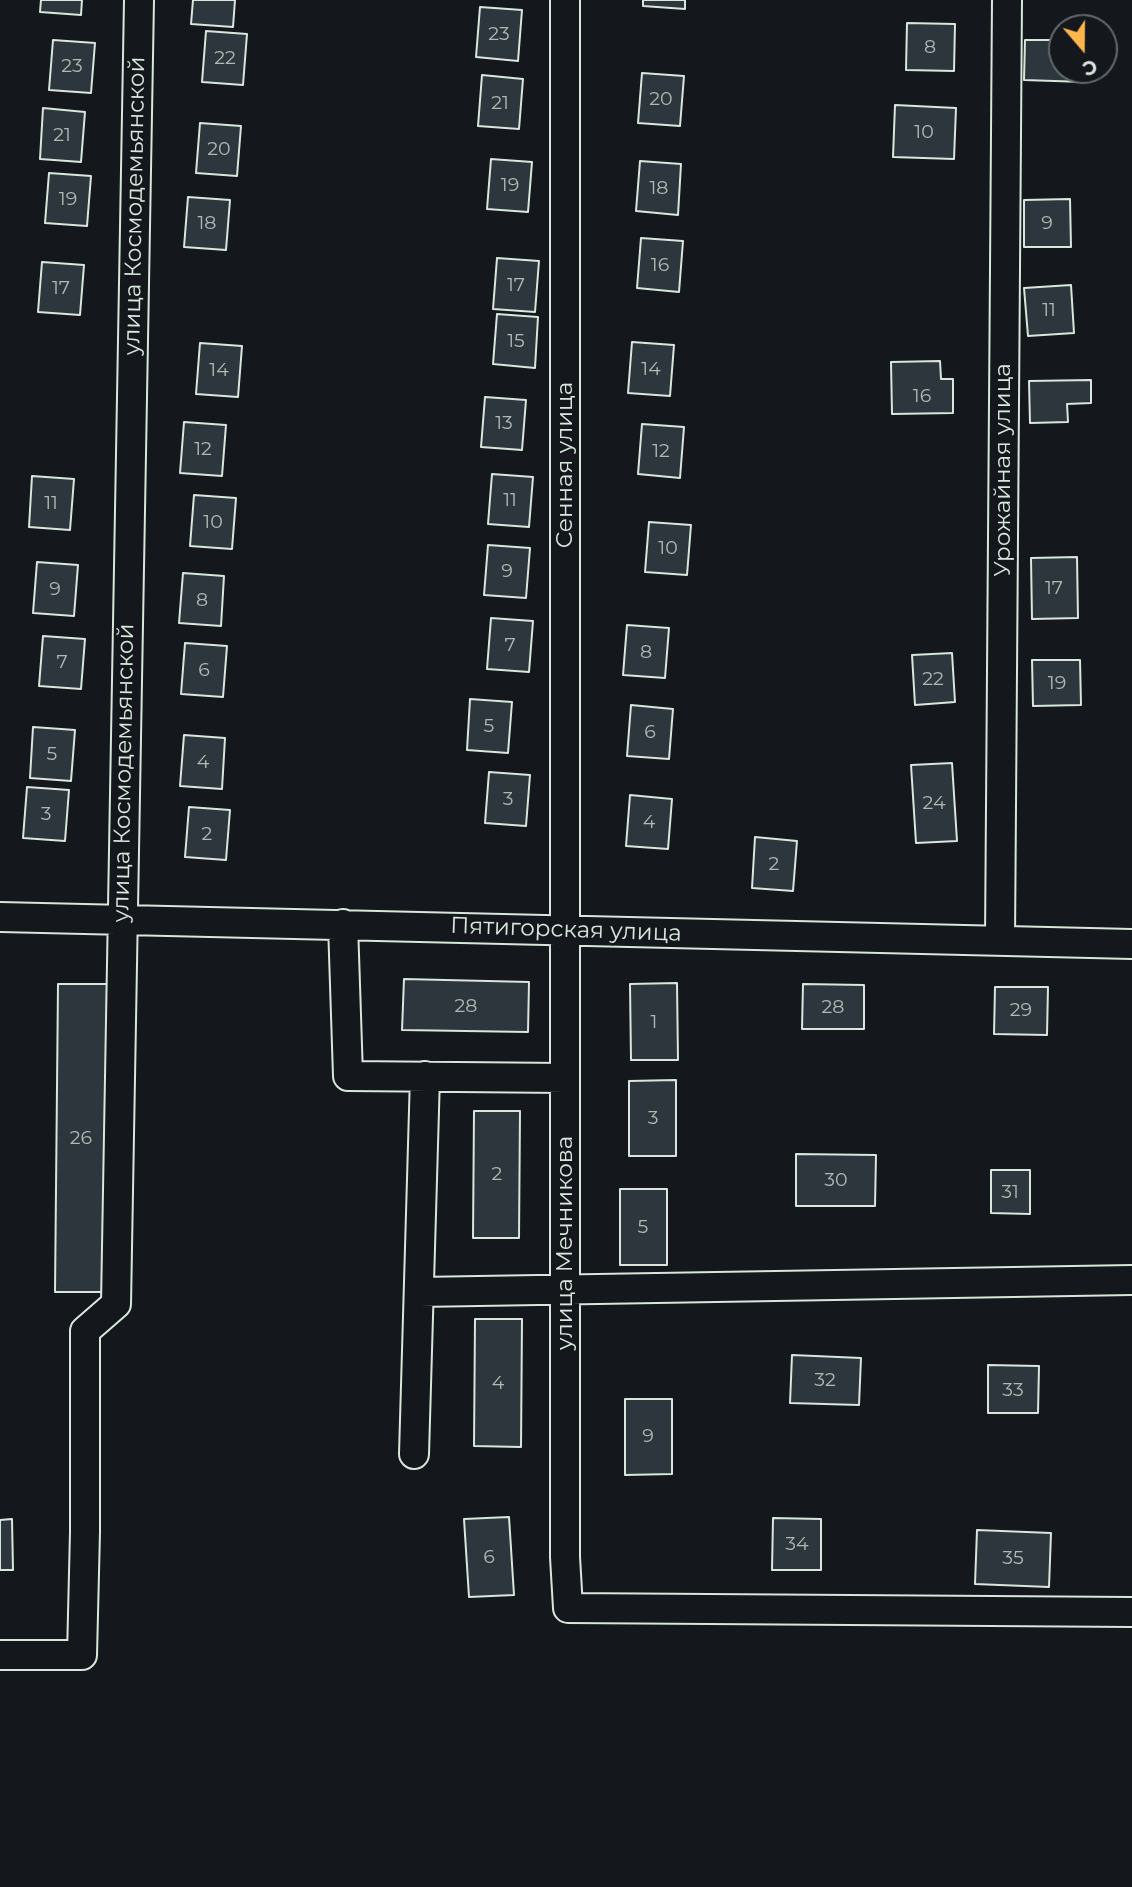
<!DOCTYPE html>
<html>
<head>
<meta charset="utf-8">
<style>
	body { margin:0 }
	#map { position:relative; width:1132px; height:1887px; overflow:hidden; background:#14181c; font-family:Montserrat,sans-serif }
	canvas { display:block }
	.north { position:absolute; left:1048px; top:14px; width:70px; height:70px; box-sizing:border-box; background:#14181c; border:2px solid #626a69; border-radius:50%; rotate:160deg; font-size:19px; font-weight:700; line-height:28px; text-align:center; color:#d8e6dc }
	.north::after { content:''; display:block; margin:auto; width:24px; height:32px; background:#ffb74d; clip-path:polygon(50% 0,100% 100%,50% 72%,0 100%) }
</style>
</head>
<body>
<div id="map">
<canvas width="1132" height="1887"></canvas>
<div class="north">С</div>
</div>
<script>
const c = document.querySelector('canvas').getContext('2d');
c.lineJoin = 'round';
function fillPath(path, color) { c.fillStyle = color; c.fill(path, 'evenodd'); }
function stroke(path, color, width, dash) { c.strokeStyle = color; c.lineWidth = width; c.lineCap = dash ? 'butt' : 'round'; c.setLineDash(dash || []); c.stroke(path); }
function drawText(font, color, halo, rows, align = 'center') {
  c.font = font + ' Montserrat,sans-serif'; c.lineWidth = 5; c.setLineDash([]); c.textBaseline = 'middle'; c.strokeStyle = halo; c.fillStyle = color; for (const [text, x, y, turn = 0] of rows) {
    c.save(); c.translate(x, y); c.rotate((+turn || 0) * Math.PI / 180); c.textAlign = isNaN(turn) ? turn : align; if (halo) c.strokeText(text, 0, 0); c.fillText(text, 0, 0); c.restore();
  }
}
const building = new Path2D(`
	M41,0H82L81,15L40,12Z
	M193,0H235L233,27L191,24Z
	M643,0H685V9L643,6Z
	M480,7L522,10L518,61L476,57Z
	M907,23L955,24L954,71L906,70Z
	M206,31L247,34L243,85L202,82Z
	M53,40L95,43L91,93L49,90Z
	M1025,40H1062V70H1085L1084,82L1024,80Z
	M642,73L684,76L680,126L638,123Z
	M482,75L523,79L519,129L478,126Z
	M895,105L956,108L954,159L893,157Z
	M43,108L85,112L81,162L40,159Z
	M200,123L241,126L237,176L196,173Z
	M491,159L532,162L528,212L487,209Z
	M640,161L681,164L678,215L636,211Z
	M49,173L91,176L87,226L45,223Z
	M188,197L230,200L226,250L184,247Z
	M1070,199L1071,247H1024V200Z
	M641,238L683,241L679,292L637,288Z
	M497,258L539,261L535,312L493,309Z
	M42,262L84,265L80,315L38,312Z
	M1071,285L1074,333L1028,336L1024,288Z
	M497,314L538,317L535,368L493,364Z
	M632,342L674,345L670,396L628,393Z
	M200,343L242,346L238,397L196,394Z
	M940,361L941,379H953V413L892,414L891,362Z
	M1091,380V403L1067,404L1068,422L1030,423L1029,381Z
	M485,397L526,400L522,450L481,447Z
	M184,422L226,425L222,476L180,473Z
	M642,424L684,427L680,478L638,474Z
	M492,474L533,477L529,527L488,524Z
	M32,476L74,479L70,530L29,527Z
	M194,495L236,498L232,549L190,546Z
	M649,522L691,525L687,575L645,572Z
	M488,545L530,548L526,598L484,595Z
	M1077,557L1078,618L1032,619L1031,558Z
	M37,562L78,565L74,616L33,613Z
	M183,573L224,576L221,626L179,623Z
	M491,618L533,621L529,672L487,669Z
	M627,625L669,628L665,678L623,675Z
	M43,636L85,639L81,689L39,686Z
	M185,643L227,646L223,697L181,694Z
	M952,653L955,702L915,705L912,655Z
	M1032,660H1080L1081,705L1033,706Z
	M470,699L512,702L508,753L467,750Z
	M631,705L673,709L669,759L627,756Z
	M33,727L75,730L71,781L30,778Z
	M184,735L225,738L222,789L180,786Z
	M952,763L957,841L916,843L911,765Z
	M489,772L530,775L526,826L485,823Z
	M27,787L69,790L65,841L23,838Z
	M630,795L672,799L668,849L626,846Z
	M189,807L230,810L226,860L185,857Z
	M755,837L797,841L793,891L752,888Z
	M404,979L529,982L528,1032L402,1030Z
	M677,983L678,1060H631L630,984Z
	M58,984H107L104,1292H55Z
	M803,984L864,985V1029H802Z
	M995,987H1048L1047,1035L994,1034Z
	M676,1080V1156H629V1081Z
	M474,1111H520L519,1238H473Z
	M796,1154L876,1155L875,1206H796Z
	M991,1170H1030V1214L991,1213Z
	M620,1189H667V1265H620Z
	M475,1319H522L521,1447L474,1446Z
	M792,1355L861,1358L859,1405L790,1403Z
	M988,1365L1039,1366L1038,1413H988Z
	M625,1399H672V1474L625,1475Z
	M509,1517L514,1595L469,1597L464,1519Z
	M773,1518L821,1519V1570H772Z
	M12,1519L13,1570H0V1520Z
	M977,1530L1051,1533L1049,1587L975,1584Z`);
fillPath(building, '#2c363c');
stroke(building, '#d8e6dc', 2);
const minor = new Path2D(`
	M565,0V1557L568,1608L1132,1612
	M0,917L1132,944
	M343,924L348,1076L565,1078
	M1000,939L1007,0
	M419,1292L1132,1280
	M414,1454L425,1076
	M0,1655H82L85,1532V1331L116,1304L139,0`);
stroke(minor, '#d8e6dc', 32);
stroke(minor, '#14181c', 28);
drawText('19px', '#adbab4', null, [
	["23",499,34],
	["8",930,47],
	["22",225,58],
	["23",72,66],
	["20",661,99],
	["21",500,103],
	["10",924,132],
	["21",62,135],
	["20",219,149],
	["19",510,185],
	["18",659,188],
	["19",68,199],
	["18",207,223],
	["9",1047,223],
	["16",660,265],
	["17",516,285],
	["17",61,288],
	["11",1049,310],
	["15",516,341],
	["14",651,369],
	["14",219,370],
	["16",922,396],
	["13",504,423],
	["12",203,449],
	["12",661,451],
	["11",510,500],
	["11",51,503],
	["10",213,522],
	["10",668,548],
	["9",507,571],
	["17",1054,588],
	["9",55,589],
	["8",202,600],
	["7",510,645],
	["8",646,652],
	["7",62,662],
	["6",204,670],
	["22",933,679],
	["19",1057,683],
	["5",489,726],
	["6",650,732],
	["5",52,754],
	["4",203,762],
	["3",508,799],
	["24",934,803],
	["3",46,814],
	["4",649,822],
	["2",207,834],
	["2",774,864],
	["28",466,1006],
	["28",833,1007],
	["29",1021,1010],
	["1",654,1022],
	["3",653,1118],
	["26",81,1138],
	["2",497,1174],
	["30",836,1180],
	["31",1010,1192],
	["5",643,1227],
	["32",825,1380],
	["4",498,1383],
	["33",1013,1390],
	["9",648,1436],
	["34",797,1544],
	["6",489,1557],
	["35",1013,1558]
]);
drawText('23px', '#d8e6dc', '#14181c', [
	["улица Космодемьянской",135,206,-89],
	["Сенная улица",565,465,-90],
	["Урожайная улица",1003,470,-90],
	["улица Космодемьянской",124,773,-89],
	["Пятигорская улица",566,930,2],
	["улица Мечникова",565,1243,-90]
]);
</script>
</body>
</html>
